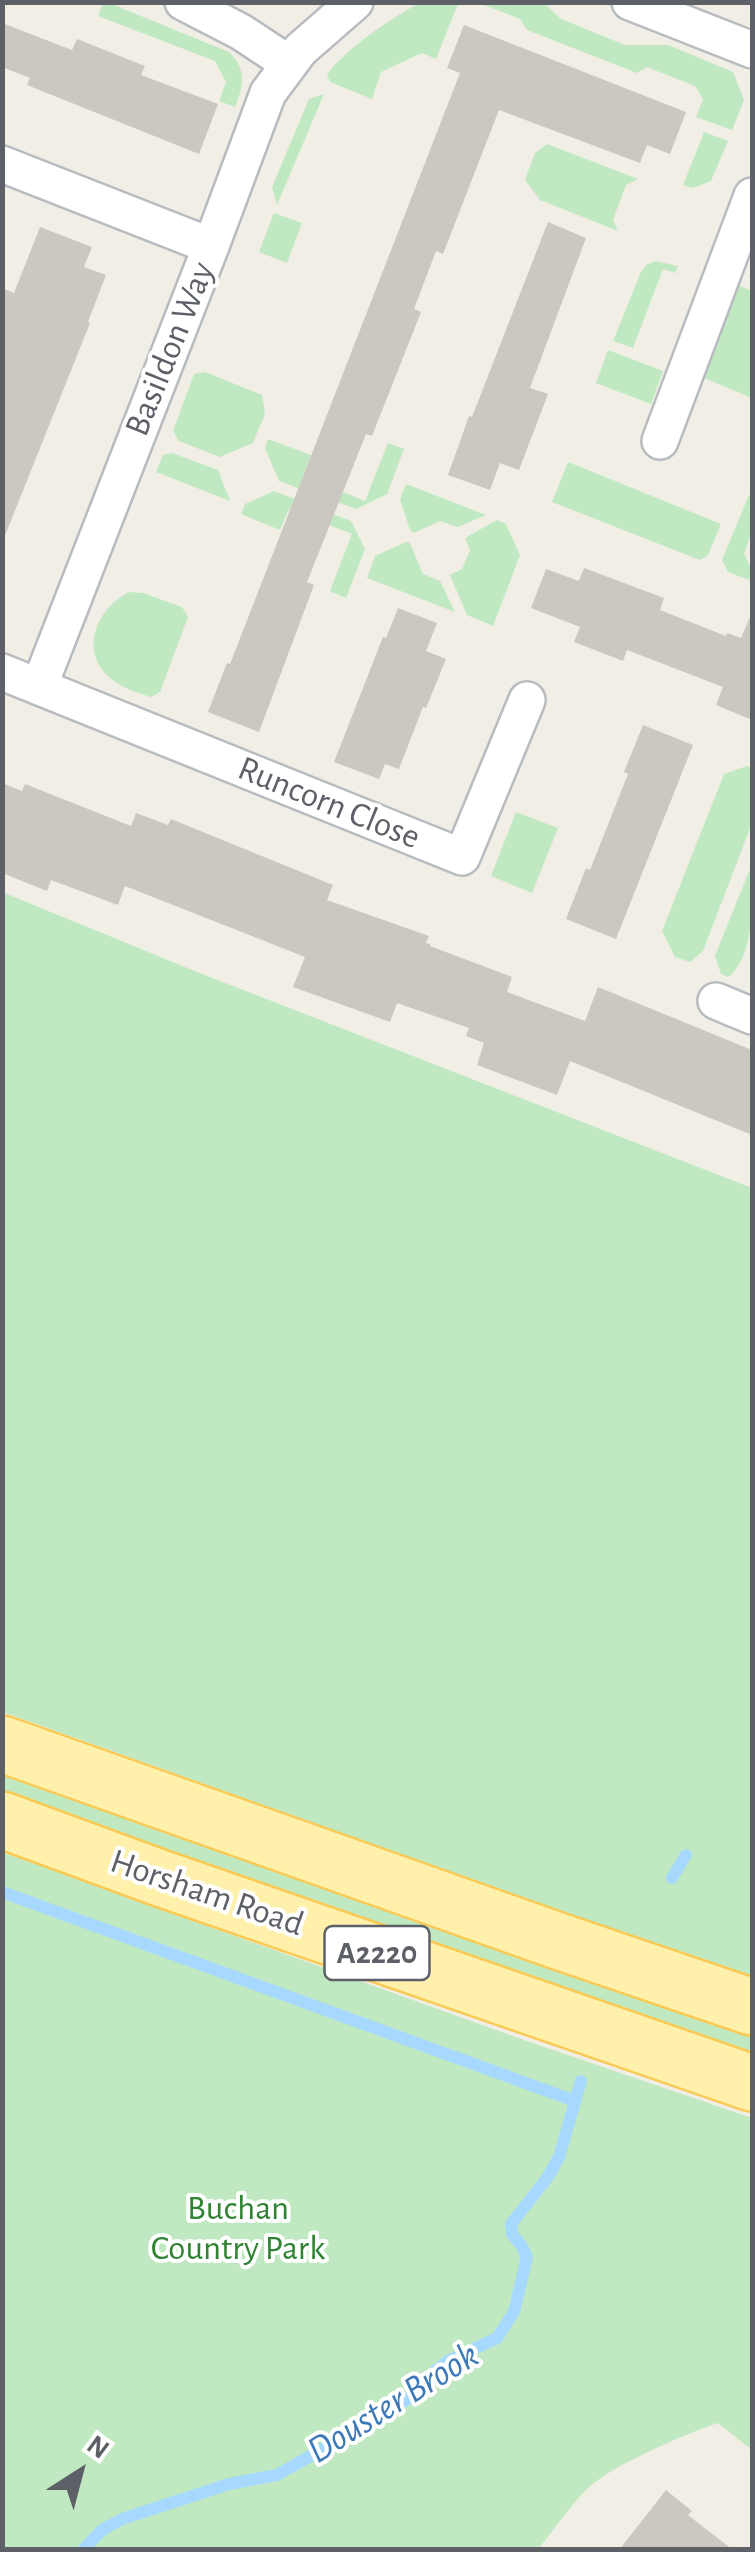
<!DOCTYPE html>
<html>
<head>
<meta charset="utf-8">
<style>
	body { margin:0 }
	#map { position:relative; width:755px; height:2552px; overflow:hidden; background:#f0eee5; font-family:"Alegreya Sans",sans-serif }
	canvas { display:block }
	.frame { position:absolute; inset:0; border:5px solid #5d6167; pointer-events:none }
	.north { position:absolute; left:30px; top:2422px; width:100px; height:100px; -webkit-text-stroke:8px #fff; paint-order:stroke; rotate:36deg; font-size:28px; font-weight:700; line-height:40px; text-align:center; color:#5d6167 }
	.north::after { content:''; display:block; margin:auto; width:35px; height:45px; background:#5d6167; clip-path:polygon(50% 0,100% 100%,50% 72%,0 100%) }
</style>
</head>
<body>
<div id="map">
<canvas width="755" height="2552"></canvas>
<div class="frame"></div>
<div class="north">N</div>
</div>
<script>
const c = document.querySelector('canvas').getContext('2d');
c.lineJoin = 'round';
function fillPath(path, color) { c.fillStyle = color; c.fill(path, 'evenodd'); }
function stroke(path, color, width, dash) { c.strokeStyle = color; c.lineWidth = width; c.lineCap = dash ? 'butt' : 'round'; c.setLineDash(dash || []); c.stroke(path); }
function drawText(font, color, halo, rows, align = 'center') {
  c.font = font + ' "Alegreya Sans",sans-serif'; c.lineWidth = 8; c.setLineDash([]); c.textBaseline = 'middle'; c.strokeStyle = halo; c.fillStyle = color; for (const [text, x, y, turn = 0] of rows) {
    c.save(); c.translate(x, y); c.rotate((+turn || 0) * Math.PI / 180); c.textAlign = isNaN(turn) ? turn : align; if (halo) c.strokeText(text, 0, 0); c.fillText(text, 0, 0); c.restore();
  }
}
fillPath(new Path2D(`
	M103,3H109L229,52C247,70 244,85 235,107L219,101L226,82L215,61L98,16Z
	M419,3H464L457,6L436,59L422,53L381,72L372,99L330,82L327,74C353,43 385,23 419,3Z
	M479,3H544L561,19L625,45H668L733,72L744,100L732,130L696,117L703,99L695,86L647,67L637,73L527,30L520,19Z
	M324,94L277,205L272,187L309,99Z
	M704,132L728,141L711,181L693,188L683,185Z
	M547,144L638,179L626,185L613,220L618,231L540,200L525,180L535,153Z
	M274,213L302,223L287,263L259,252Z
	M655,261L678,266L675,273L663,269L633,348L613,341L641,272L646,265Z
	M738,285L752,291V398L704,378Z
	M608,350L663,371L651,404L596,383Z
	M205,372L262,395L265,414L253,443L220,457L179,441L173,431L194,374Z
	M268,439L311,455L303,476L365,501L388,443L404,449L387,494L356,509L279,481L265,448Z
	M172,453L218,470L230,501L156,472L163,455Z
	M568,462L721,524L708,555L700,560L552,502Z
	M406,484L486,515L458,527L440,521L414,533L410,530L400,499Z
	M274,491L351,521L365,549L346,598L330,591L352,534L289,509L280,530L241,514L245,504Z
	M749,495L752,497V531L744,554L749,564L752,566V581L728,572L722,560Z
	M497,520L506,524L520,555L493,626L467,615L450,575L462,569L470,550L465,538Z
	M406,542L410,543L423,574L440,581L455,612L367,578L375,556Z
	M129,592L143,593L182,607L188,617L160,692L151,697C138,693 125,689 114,681C78,655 94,610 129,592Z
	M747,766L752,768V823L703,951L690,962L675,957L662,931L724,774Z
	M516,812L558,828L532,893L491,876Z
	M752,864C753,897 755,958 728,977L721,974L715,956Z
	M2,892L197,972L752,1188V1977L537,1903L3,1712Z
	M2,1773L470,1941L752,2036V2057L465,1959L3,1793Z
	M2,1852L521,2039L752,2118V2450L718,2423C685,2434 612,2465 587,2489C569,2507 554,2530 538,2549H3Z`), '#c1e9c1');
stroke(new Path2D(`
	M672,1878L686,1855
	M2,1892L575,2101
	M83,2550L102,2530L122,2519L229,2484L277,2475L391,2410L412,2396L435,2371L448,2361L497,2338L514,2312L527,2257L521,2245L512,2234L511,2224L548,2177L559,2157L581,2081`), '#a7d9ff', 12);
fillPath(new Path2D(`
	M2,23L72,50L77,39L145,66L141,75L218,104L199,154L27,85L30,78L2,67Z
	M464,25L686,112L670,154L647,145L640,163L499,110L443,254L436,251L414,309L421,312L372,436L366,434L307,582L314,585L259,732L208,712L227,663L230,664L460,73L447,68Z
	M548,222L586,238L530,388L548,394L519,470L500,463L490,490L448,475L469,416L472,417Z
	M40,227L92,247L84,267L106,275L88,322L90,323L4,538L2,288L14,293Z
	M584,568L664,598L660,610L726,636L727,633L741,638L750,617H752V720L716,705L723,687L627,650L623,661L574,642L580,627L531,608L546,569L579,581Z
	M398,608L437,623L426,651L446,659L426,708L423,707L399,769L385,764L379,779L334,762L383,637L386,638Z
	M643,725L693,745L616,939L566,919L586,868L590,870L628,774L624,772Z
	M2,783L22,791L25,784L131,826L136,813L168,825L171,819L333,885L327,900L429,936L426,943L430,944V946L512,977L507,992L585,1021L598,987L752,1050V1135L570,1061L557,1095L477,1065L484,1043L466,1036L469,1028L397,1003L390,1022L293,987L305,957L125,886L118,905L51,880L47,891L2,873Z
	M666,2490L692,2511L688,2515L733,2550H619Z`), '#cbc8c2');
const street = new Path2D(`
	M183,2L241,32L288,63
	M630,2L752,50
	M2,164L211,246
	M660,441L752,196
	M2,672L462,857L527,700
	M39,687L211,246L268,93L300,50L355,2
	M716,1001L752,1016`);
const primary = new Path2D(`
	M2,1744L561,1942L752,2007
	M2,1820L160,1878L752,2083`);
stroke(street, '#b8bbc0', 40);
stroke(primary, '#faca55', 60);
stroke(street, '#fff', 35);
stroke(primary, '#fff1ac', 55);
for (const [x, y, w] of [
	[377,1953,105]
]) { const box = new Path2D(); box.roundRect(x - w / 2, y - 27, w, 54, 8); c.fillStyle = '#fff'; c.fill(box); stroke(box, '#5d6167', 2.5); }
drawText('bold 32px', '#5d6167', null, [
	["A2220",377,1953]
]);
drawText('35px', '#5d6167', '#fff', [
	["Basildon Way",170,349,-68],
	["Runcorn Close",329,803,22],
	["Horsham Road",207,1893,19]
]);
drawText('35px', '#308332', '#fff', [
	["Buchan",238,2208],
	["Country Park",238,2248]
]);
drawText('italic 38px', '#3c79b8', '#fff', [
	["Douster Brook",393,2403,-32]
]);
</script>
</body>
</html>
